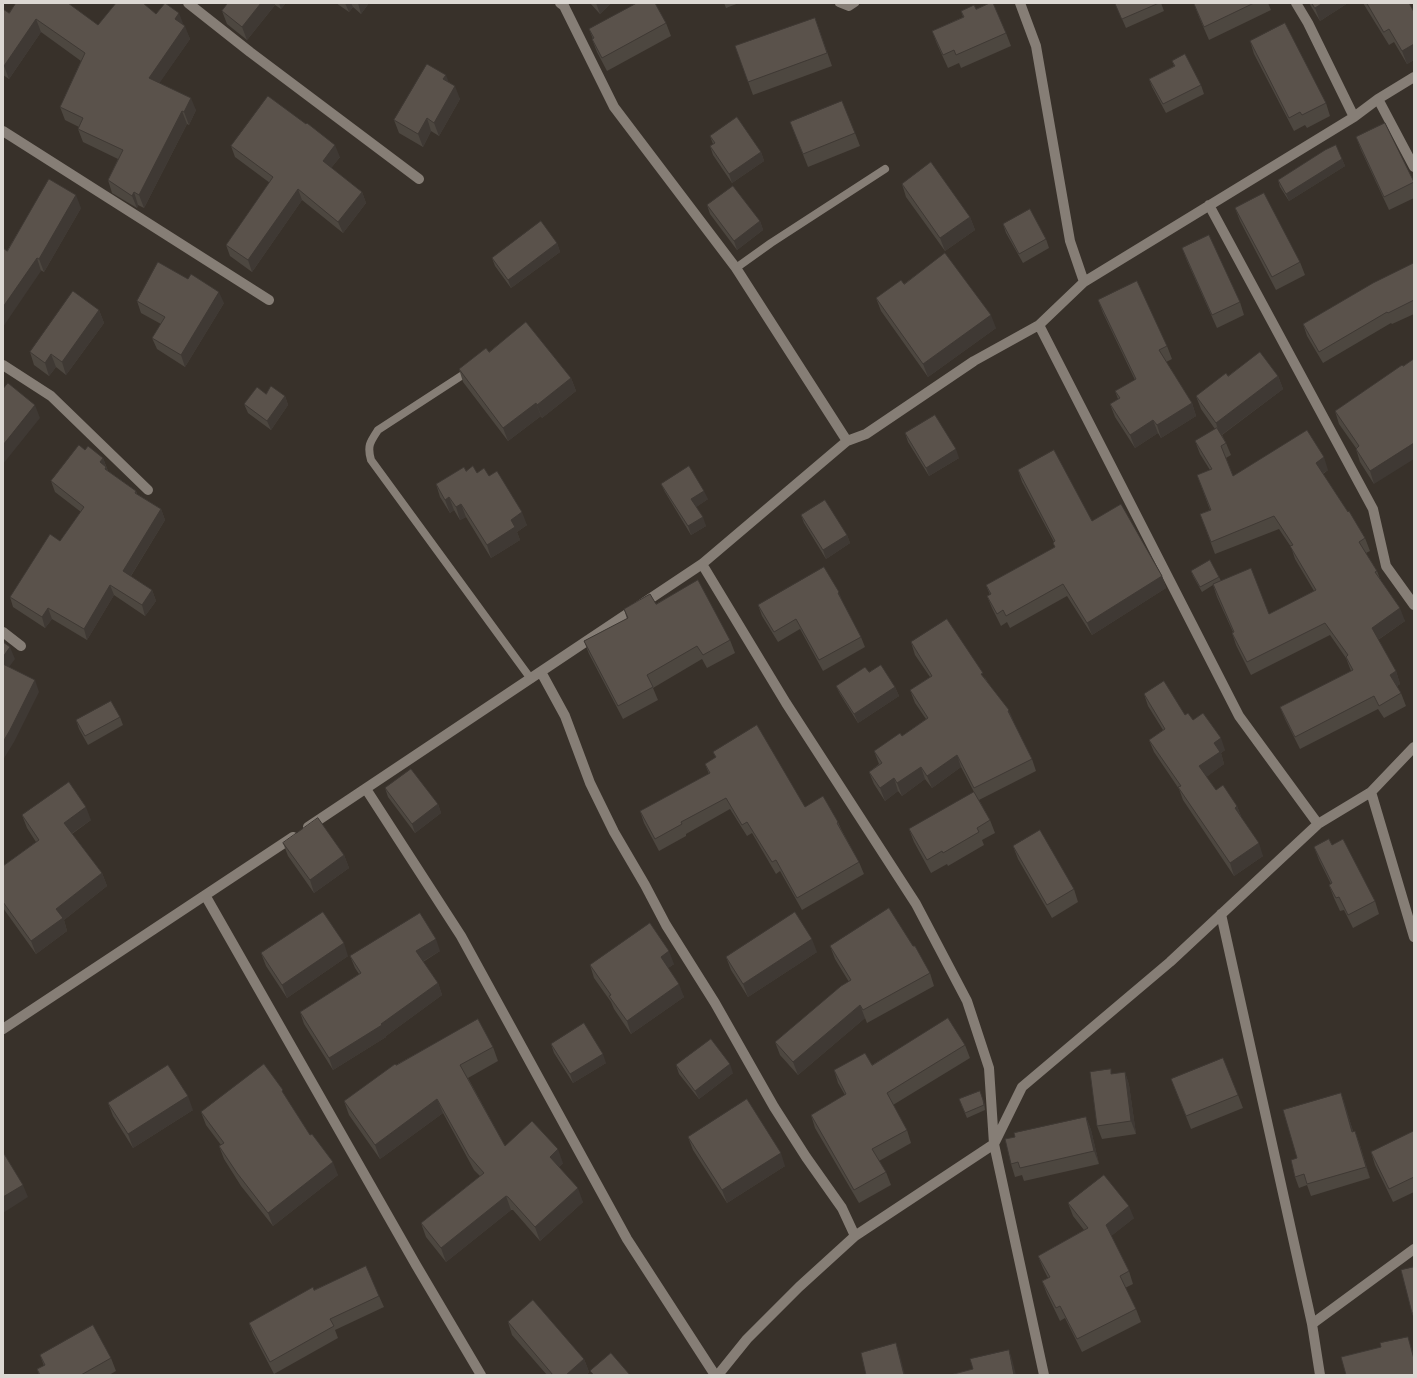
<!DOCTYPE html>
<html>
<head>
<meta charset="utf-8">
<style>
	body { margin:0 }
	#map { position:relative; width:1417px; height:1378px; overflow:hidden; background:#38312a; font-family:Rubik,sans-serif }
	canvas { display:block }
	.frame { position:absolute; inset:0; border:4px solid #dcd8d3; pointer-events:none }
</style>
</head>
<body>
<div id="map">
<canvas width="1417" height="1378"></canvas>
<div class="frame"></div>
</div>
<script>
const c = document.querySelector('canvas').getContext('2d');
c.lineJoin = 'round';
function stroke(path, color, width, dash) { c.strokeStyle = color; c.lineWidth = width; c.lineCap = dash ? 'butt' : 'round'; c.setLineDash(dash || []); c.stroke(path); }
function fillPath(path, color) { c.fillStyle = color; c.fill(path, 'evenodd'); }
stroke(new Path2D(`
	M839,3L849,7L855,3
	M736,268L771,243L885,169
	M461,376L378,430C370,442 367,446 371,460L531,679`), '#867e76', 8);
stroke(new Path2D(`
	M188,3L250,52L419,179
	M560,3L564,6L614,107L736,268L847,441
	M1020,3L1036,46L1070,241L1084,282
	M1296,3L1308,23L1354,117
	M1378,99L1414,167
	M3,131L269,300
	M1209,205L1373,509L1386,566L1414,605
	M1039,325L1239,716L1318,824
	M3,365L51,396L148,490
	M702,564L786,703L916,904L967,1001L989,1068L994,1144L1044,1375
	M3,632L21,646
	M541,672L565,716L590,783L614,832L645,885L666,925L715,1003L774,1107L806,1157L842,1208L855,1236
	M366,789L461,936L627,1239L715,1375
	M1371,792L1414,937
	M308,827L702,564L847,441L866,434L974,361L1039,325L1084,282L1354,117L1378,99L1414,77
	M205,895L416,1265L481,1375
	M1221,914L1312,1324L1320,1375
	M3,1029L293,837
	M1312,1324L1414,1249
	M718,1375L747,1339L799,1287L855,1236L994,1144L1022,1087L1170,962L1318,824L1371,792L1414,747`), '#867e76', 10);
fillPath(new Path2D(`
	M228,3H286L281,9L275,5L247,40L227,24L222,11Z
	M336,3H369L361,14L353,7L349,12Z
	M590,3H611L600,14Z
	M724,3H739L726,8Z
	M1115,3H1161L1164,11L1126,28Z
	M1196,3H1268L1271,10L1209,40L1199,17L1194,4Z
	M1309,3H1348L1320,21Z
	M1363,3H1409L1414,12V60L1407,64L1394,42L1389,45Z
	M3,9L9,13L98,25L156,14L183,24L190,39L159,83L196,110L189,125L187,124L144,208L138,205L137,208L112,193L108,180L118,159L83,142L78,129L79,127L65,120L60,107L81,61L41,32L9,79L3,75Z
	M976,9L1006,33L1011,46L961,68L959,63L948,68L937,44L932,31L963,17L961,11Z
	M815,18L832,66L753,95L735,46Z
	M666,23L671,36L607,71L597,52L592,39H593L589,29Z
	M1250,41L1326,103L1330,116L1307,128L1305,125L1294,131L1254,54Z
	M1172,61L1201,85L1204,94L1166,113L1152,87L1149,79L1174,66Z
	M449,82L460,99L439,136L431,131L423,147L399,133L394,120Z
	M790,122L855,133L860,146L808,167Z
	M710,136L761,152L764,161L732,183L713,155L710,146L713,144Z
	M1356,137L1414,182V198L1389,210L1361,150Z
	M231,146L340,157L331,168L362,192L366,203L343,233L302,200L252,272L230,256L226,245L270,183L235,157Z
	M1342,159L1345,166L1289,201L1280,187L1278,180Z
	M902,184L970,217L975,230L945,251L906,197Z
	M707,205L760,221L763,230L737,250L710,214Z
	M81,208L44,272L7,251Z
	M1235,208L1300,262L1305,275L1276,290L1240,221Z
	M1003,224L1046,239L1049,248L1023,263L1006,233Z
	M557,243L560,252L511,288L495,266L492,258Z
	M1182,248L1240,302L1244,315L1217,328L1187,261Z
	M1414,263V314L1392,324L1391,323L1323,363L1307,336L1303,324Z
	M904,284L996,328L928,377L881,311L876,298Z
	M1098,300L1167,346L1172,359L1166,362L1192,403L1196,416L1161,438L1158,433L1135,448L1115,417L1110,404L1118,399L1115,391L1135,380L1103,313Z
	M137,301L224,303L185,367L157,349L152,338L161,324L141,313Z
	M99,310L104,323L66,375L56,367L49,376L34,365L30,352Z
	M489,352L571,378L576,391L542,418L541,416L508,441L463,382L459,369Z
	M1403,366L1374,484L1360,462L1356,449V448L1339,424L1335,411Z
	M1278,376L1283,389L1222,435L1226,443L1231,455L1226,458L1233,476L1328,470L1323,474L1365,538L1370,551L1366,553L1377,571L1380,579L1405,621L1378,640L1396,671L1400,684L1397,686L1401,693L1406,706L1384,718L1378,709L1300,749L1285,719L1280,707L1351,671L1346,658L1330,635L1251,675L1236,645L1232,633L1233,632L1217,597L1213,585L1202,592L1193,576L1191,571L1219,577L1221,581L1269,614L1314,591L1295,559L1291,547L1279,529L1215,554L1200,514L1210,510L1197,475L1210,470L1200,454L1195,441L1215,429L1201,409L1196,396Z
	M266,394L285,396L288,405L271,430L248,413L244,404Z
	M905,433L959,458L929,476L908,442Z
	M85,450L103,458L108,471L136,491L137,494L161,509L165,520L131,576L152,590L156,601L145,616L114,595L87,640L52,619L45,628L13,607L10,597L60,541L81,512L55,492L51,481Z
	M1018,470L1092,521L1162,576L1166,588L1092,635L1067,596L1010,628L1007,622L1001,626L992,608L987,596L990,595L986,585L1055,547L1053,543L1054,542L1022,482Z
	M466,471L489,476L527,525L517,532L520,540L491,558L466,517L460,520L454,510L450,513L440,497L436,484Z
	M661,484L708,499L696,507L706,526L691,535L665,492Z
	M801,515L847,535L850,543L826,559L804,523Z
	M843,603L861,637L865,647L823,671L800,629L778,642L762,616L758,605Z
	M656,604L730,640L735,653L707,668L702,659L653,688L658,700L623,719L589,654L584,641L627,619L624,609Z
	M911,642L985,678L1014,722L1013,723L1032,759L1036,771L979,800L990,820L995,833L982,840L984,845L948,866L947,864L931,873L914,842L909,829L974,792L961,767L932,788L925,779L902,796L898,791L885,801L874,784L869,772L879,764L874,751L902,736L926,719L915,703L910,690L930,677L915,655Z
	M869,672L895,687L899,696L858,723L840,694L836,686Z
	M1144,694L1193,720L1225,750L1221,753L1224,764L1206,777L1216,790L1237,806L1242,819L1263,856L1234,876L1183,800L1179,789L1154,752L1149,740L1163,730L1148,706Z
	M120,717L123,725L88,745L79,729L76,720Z
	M713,752L805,807L838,822L841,829L859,862L864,874L802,910L780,871L776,874L752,833L747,836L730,809L686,834V836L659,851L644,823L640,811L709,774L705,764L716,758Z
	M385,788L438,804L441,813L415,833L388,797Z
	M22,815L91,820L72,834L102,873L107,886L64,920L67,931L36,954L3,908V866L36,842L27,828Z
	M283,843L344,855L349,868L314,893L288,856Z
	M1332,845L1375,901L1379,914L1353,928L1344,910L1340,911L1334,898L1329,885L1331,884L1319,860L1314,847Z
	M1013,846L1074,889L1078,902L1052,918L1018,859Z
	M830,946L930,973L934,986L867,1023L865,1018L798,1075L780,1055L775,1042L849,982L835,959Z
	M440,951L423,962L438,983L442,995L386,1036V1037L333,1070L304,1024L300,1012L359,974L355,968L350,956Z
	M817,952L748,997L731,970L726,957Z
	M261,953L348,956L287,998L266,966Z
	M674,964L668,968L684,997L631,1034L614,1009L611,1002L594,978L590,965Z
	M551,1044L606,1063L573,1083L554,1053Z
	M965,1045L970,1058L893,1105L907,1130L911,1143L879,1161L886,1172L891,1185L859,1203L815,1128L811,1115L845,1095L838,1083L834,1070L872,1065Z
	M493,1047L498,1061L468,1078L505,1146L563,1163L559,1167L583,1202L540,1241L513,1210H511L446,1262L426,1237L421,1223L480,1176L474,1170L443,1113L380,1159L349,1115L344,1101L396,1065Z
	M676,1065L733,1073L699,1099L679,1074Z
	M1125,1072L1129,1085L1136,1134L1102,1139L1097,1126Z
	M1171,1079L1238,1095L1243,1108L1191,1129Z
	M1341,1093L1353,1131L1359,1142L1370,1178L1311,1196L1307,1185L1299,1188L1295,1177L1297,1158Z
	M286,1098L310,1135L338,1175L273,1226L241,1186L224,1159L219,1146L221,1145L206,1125L201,1112Z
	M108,1103L193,1110L133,1148L113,1116Z
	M961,1104H985V1110L967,1118Z
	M1086,1117L1091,1130L1099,1164L1024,1181L1022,1175L1015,1177L1011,1164Z
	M1414,1131V1192L1393,1202L1375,1165L1371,1152Z
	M688,1137L785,1166L727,1203L693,1150Z
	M1068,1203L1134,1218L1111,1236L1129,1271L1133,1284L1125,1288L1136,1309L1141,1322L1082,1352L1065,1318L1060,1321L1047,1294L1042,1281L1048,1278L1043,1268L1038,1256L1084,1230L1073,1216Z
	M1414,1267V1319L1412,1313Z
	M314,1290L379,1296L384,1307L335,1330L338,1338L274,1374L253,1334L249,1323Z
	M508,1322L584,1359L589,1372L586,1375H547L512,1335Z
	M40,1355L111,1358L116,1371L109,1375H39L37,1369L44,1366Z`), '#4d4740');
fillPath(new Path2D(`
	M261,3H275V5L247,40L242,27Z
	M279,3H286L281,9Z
	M345,3H351L353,7L349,12Z
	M358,3H369L361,14Z
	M596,3H611L600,14Z
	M1323,3H1348L1320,21L1315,8Z
	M179,13L184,26L175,19Z
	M36,19L41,32L9,79L4,66Z
	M185,26L190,39L154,91L149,78Z
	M1414,44V60L1407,64L1402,51Z
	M446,75L451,88L443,79Z
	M455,86L460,99L439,136L434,123Z
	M191,98L196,110L189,125L184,112Z
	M182,111L187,124L144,208L139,195Z
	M427,118L431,131L423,147L418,134Z
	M335,145L340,157L327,173L323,161Z
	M761,152L764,161L732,183L729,174Z
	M1342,159L1345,166L1289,201L1286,194Z
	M298,189L302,200L252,272L248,260Z
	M134,192L138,205L137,208L132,196Z
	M362,192L366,203L343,233L338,222Z
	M76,195L81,208L44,272L39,259Z
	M970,217L975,230L945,251L940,238Z
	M760,221L763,230L737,250L734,241Z
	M557,243L560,252L511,288L508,280Z
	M37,258L41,271L3,327V307Z
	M219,292L224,303L185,367L181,355Z
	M99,310L104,323L66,375L62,362Z
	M991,315L996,328L928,377L923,364Z
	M51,354L56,367L49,376L45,363Z
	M1278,376L1283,389L1220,436L1216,423Z
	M571,378L576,391L542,418L537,405Z
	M285,396L288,405L271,430L267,421Z
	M536,403L541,416L508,441L503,428Z
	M1192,403L1196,416L1161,438L1157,425Z
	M35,405L40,418L3,464V445Z
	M1153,420L1158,433L1135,448L1130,435Z
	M1414,443V459L1374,484L1370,471Z
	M956,449L959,458L929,476L926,468Z
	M1324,457L1328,470L1320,475L1316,463Z
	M103,458L107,469L110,478L100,462Z
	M704,491L708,499L695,508L691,499Z
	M449,497L454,510L450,513L445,500Z
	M461,504L466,517L460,520L456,507Z
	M161,509L165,520L127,582L123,571Z
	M522,512L527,525L517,532L520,540L491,558L487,545L511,520Z
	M703,517L706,526L691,535L688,526Z
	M847,535L850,543L826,559L823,550Z
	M1162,576L1166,588L1092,635L1087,623Z
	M110,585L114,595L87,640L84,629Z
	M152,590L156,601L145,616L142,605Z
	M839,592L843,603L838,593Z
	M48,608L52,619L45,628L42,617Z
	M1400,608L1405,621L1376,641L1372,628Z
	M10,647L15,659L4,674L3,671V657Z
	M1396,671L1400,684L1395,687L1390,675Z
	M35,680L39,692L14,742L3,760V742Z
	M895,687L899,696L858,723L854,714Z
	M1009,710L1014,722L1012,724L1008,711Z
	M1221,738L1225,750L1221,753L1224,764L1204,779L1199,766L1214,743Z
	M957,755L961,767L932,788L927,776Z
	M921,767L925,779L902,796L897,783Z
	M894,778L898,791L885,801L880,788Z
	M438,804L441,813L415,833L412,824Z
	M1237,806L1242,819L1235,808Z
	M86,807L91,820L68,836L64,823Z
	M1259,843L1263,856L1234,876L1230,863Z
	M344,855L349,868L314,893L310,880Z
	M102,873L107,886L64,920L67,931L36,954L31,941L56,909Z
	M436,939L440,951L420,963L416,951Z
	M812,939L817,952L748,997L743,984Z
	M344,943L348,956L287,998L282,985Z
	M669,951L674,964L665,970L661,957Z
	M438,983L442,995L386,1036V1037L333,1070L329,1058L381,1024Z
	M679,984L684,997L631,1034L627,1021Z
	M860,1005L865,1018L798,1075L793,1062Z
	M603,1054L606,1063L573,1083L570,1074Z
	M730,1064L733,1073L699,1099L695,1091Z
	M1125,1072L1129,1085L1136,1134L1131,1121Z
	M1341,1093L1345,1104L1356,1143L1352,1132Z
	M188,1096L193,1110L133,1148L128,1134Z
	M437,1099L443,1113L380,1159L375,1145Z
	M983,1100L985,1104V1110Z
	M1086,1117L1091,1130L1099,1164L1094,1151Z
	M1355,1131L1359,1142L1370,1178L1366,1167Z
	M558,1149L563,1163L555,1171L550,1157Z
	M781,1153L785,1166L727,1203L722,1190Z
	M333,1162L338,1175L273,1226L268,1213Z
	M23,1185L28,1197L3,1213V1197Z
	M578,1188L583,1202L540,1241L535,1227Z
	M506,1196L511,1210L446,1262L441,1248Z
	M1129,1206L1134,1218L1110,1237L1106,1225Z
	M1408,1337L1414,1355V1359Z
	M896,1343L899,1352L905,1375H904Z
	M1009,1350L1012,1359L1016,1375H1014Z
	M584,1359L589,1372L586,1375H566Z`), '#3f3934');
const building = new Path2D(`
	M16,3H68L98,25L116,3H143L156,14L165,3L179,13L175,19L185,26L149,78L191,98L184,112L182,111L139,195L134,192L132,196L108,180L123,150L78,129L83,118L60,107L85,53L36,19L4,66H3V9L9,13Z
	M228,3H261L242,27L222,11Z
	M637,3H655L666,23L602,58L592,39L594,38L589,29Z
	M990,3H993L1006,33L956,55L954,50L943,55L932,31L964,17L961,11L974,5L976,9Z
	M1115,3H1159L1122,19Z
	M1196,3H1254L1204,27L1194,4Z
	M1312,3H1323L1315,8Z
	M1367,3H1409L1414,12V44L1402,51L1389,29L1384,32Z
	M815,18L827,53L748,82L735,46Z
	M1285,23L1326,103L1302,115L1300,112L1289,118L1250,41Z
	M1185,54L1201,85L1163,104L1149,79L1175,66L1172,61Z
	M427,64L446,75L443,79L455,86L434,123L427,118L418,134L394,120Z
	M268,96L306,124L307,123L335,145L323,161L362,192L338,222L298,189L248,260L226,245L273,177L231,146Z
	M842,101L855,133L803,154L790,122Z
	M737,117L761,152L729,174L710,146L715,143L710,136Z
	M1385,123L1414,182L1384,197L1356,137Z
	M1336,145L1342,159L1286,194L1278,180L1325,150Z
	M931,162L970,217L940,238L902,184Z
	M49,179L76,195L39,259L37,258L3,307V248L7,251Z
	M733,186L760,221L734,241L707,205Z
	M1264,193L1300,262L1272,277L1235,208Z
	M1030,209L1046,239L1019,254L1003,224Z
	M541,221L557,243L508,280L492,258Z
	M1209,235L1240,302L1212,315L1182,248Z
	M945,253L991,315L923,364L876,298L901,280L904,284Z
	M158,262L188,279L191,274L219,292L181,355L152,338L165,317L137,301Z
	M1414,263V300L1388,313L1387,312L1319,352L1303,324L1373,283Z
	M1137,281L1167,346L1159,350L1192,403L1157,425L1153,420L1130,435L1110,404L1120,398L1115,391L1136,379L1098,300Z
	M73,291L99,310L62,362L51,354L45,363L30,352Z
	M526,322L571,378L537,405L536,403L503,428L459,369L486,348L489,352Z
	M1260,352L1278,376L1216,423L1196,396L1226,373L1228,376Z
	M1414,359V443L1370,471L1356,449L1359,446L1335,411L1402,365L1403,366Z
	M8,383L35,405L3,445V389Z
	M271,386L285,396L267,421L244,404L257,387L266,394Z
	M935,415L956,449L926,468L905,433Z
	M1217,428L1226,443L1221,446L1233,476L1307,430L1324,457L1316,463L1348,512L1349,511L1365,538L1359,542L1377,571L1375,572L1400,608L1372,628L1396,671L1390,675L1401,693L1379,706L1374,696L1295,737L1280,707L1353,670L1346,657L1348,655L1325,623L1247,662L1232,633L1234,632L1213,584L1251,568L1269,614L1316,590L1290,546L1293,545L1274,516L1211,542L1200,514L1211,510L1197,475L1212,469L1195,441Z
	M79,445L85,450L88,446L103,458L100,462L106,467L105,469L136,491L135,493L161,509L123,571L152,590L142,605L110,585L84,629L48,608L42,617L10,597L50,534L60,541L84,507L51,481Z
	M1054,450L1092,521L1121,504L1162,576L1087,623L1063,584L1006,616L1003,610L997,614L987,596L991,594L986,585L1055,547L1053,543L1055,541L1018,470Z
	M473,466L477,473L484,468L489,476L497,471L522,512L511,520L515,527L487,545L461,504L456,507L449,497L445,500L436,484L464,467L466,471Z
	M689,466L704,491L691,499L703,517L688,526L661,484Z
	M825,500L847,535L823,550L801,515Z
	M1210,560L1219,577L1200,587L1191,571Z
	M824,567L839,592L838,593L861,637L819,660L796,619L774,632L758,605Z
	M698,580L730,640L703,655L697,646L647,675L653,687L618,706L584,641L628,618L624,609L650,594L656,604Z
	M947,619L983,673L981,674L1009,710L1008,711L1032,759L974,788L957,755L927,776L921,767L897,783L894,778L880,788L869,772L882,763L874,751L900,733L902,736L928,718L910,690L932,676L911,642Z
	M3,642L10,647L3,657Z
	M3,664L35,680L10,730L3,742Z
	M881,665L895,687L854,714L836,686L865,667L869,672Z
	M1164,681L1185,715L1188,713L1193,720L1203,713L1221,738L1214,743L1220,752L1199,766L1216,790L1223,785L1237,806L1235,808L1259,843L1230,863L1178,787L1181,786L1149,740L1165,729L1144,694Z
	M111,701L120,717L85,736L76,720Z
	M757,725L805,807L823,796L838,822L837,823L859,862L797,898L776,860L772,862L747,822L742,825L726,798L681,822L682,824L655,839L640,811L710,773L705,764L716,757L713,752Z
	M411,769L438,804L412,824L385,788Z
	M69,782L86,807L64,823L102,873L56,909L63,918L31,941L3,902V866L39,840L22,815Z
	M974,792L990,820L977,828L979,832L943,853L942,851L927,860L909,829Z
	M318,818L344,855L310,880L283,843Z
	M1040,830L1074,889L1047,905L1013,846Z
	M1329,839L1332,845L1343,839L1375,901L1348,915L1339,897L1336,898L1329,885L1332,883L1314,847Z
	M889,908L913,946H915L930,973L863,1010L860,1005L793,1062L775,1042L841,986L851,980L830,946Z
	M323,912L344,943L282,985L261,953Z
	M795,912L812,939L743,984L726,957Z
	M420,913L436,939L416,951L438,983L381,1024L382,1025L329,1058L300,1012L361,973L350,956Z
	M650,923L669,951L661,957L679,984L627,1021L609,996L611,995L590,965Z
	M948,1018L965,1045L887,1093L907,1130L872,1149L886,1172L854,1190L811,1115L846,1094L834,1070L865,1053L872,1065Z
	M478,1019L493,1047L460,1065L505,1146L532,1121L558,1149L550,1157L578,1188L535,1227L508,1197L506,1196L441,1248L421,1223L484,1173L469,1156L437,1099L375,1145L344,1101L395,1064L396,1065Z
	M584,1023L603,1054L570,1074L551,1044Z
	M711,1039L730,1064L695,1091L676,1065Z
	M1223,1058L1238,1095L1186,1116L1171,1079Z
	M264,1064L283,1090L282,1091L310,1135L312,1134L333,1162L268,1213L237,1173L219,1146L224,1143L201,1112Z
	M168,1065L188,1096L128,1134L108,1103Z
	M1111,1069V1074L1125,1072L1131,1121L1097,1126L1090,1072Z
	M980,1091L983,1100L984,1105L965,1113L959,1099Z
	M1341,1093L1352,1132L1355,1131L1366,1167L1307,1184L1304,1174L1295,1177L1291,1160L1297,1158L1283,1110Z
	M747,1099L781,1153L722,1190L688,1137Z
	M1086,1117L1094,1151L1020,1168L1018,1162L1011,1164L1005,1139L1015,1137L1014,1133Z
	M1414,1131V1177L1389,1189L1371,1152Z
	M3,1152L23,1185L3,1197Z
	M1104,1175L1129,1206L1106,1225L1129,1271L1120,1276L1136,1309L1077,1339L1060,1306L1056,1308L1042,1281L1050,1277L1038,1256L1088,1228L1068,1203Z
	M366,1266L379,1296L330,1319L334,1326L270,1362L249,1323L313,1287L314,1290Z
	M1414,1267V1313H1412L1401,1270Z
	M533,1300L584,1359L566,1375H553L508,1322Z
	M93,1325L111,1358L81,1375H40L37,1369L45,1365L40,1355Z
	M1408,1337L1414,1359V1375H1346L1341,1357L1381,1347L1380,1343Z
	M896,1343L904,1375H866L861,1353Z
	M1009,1350L1014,1375H950L973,1369L970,1359Z
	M611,1353L630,1375H594L590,1371Z`);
fillPath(building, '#5a524b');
stroke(building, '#3f3934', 1);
</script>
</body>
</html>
